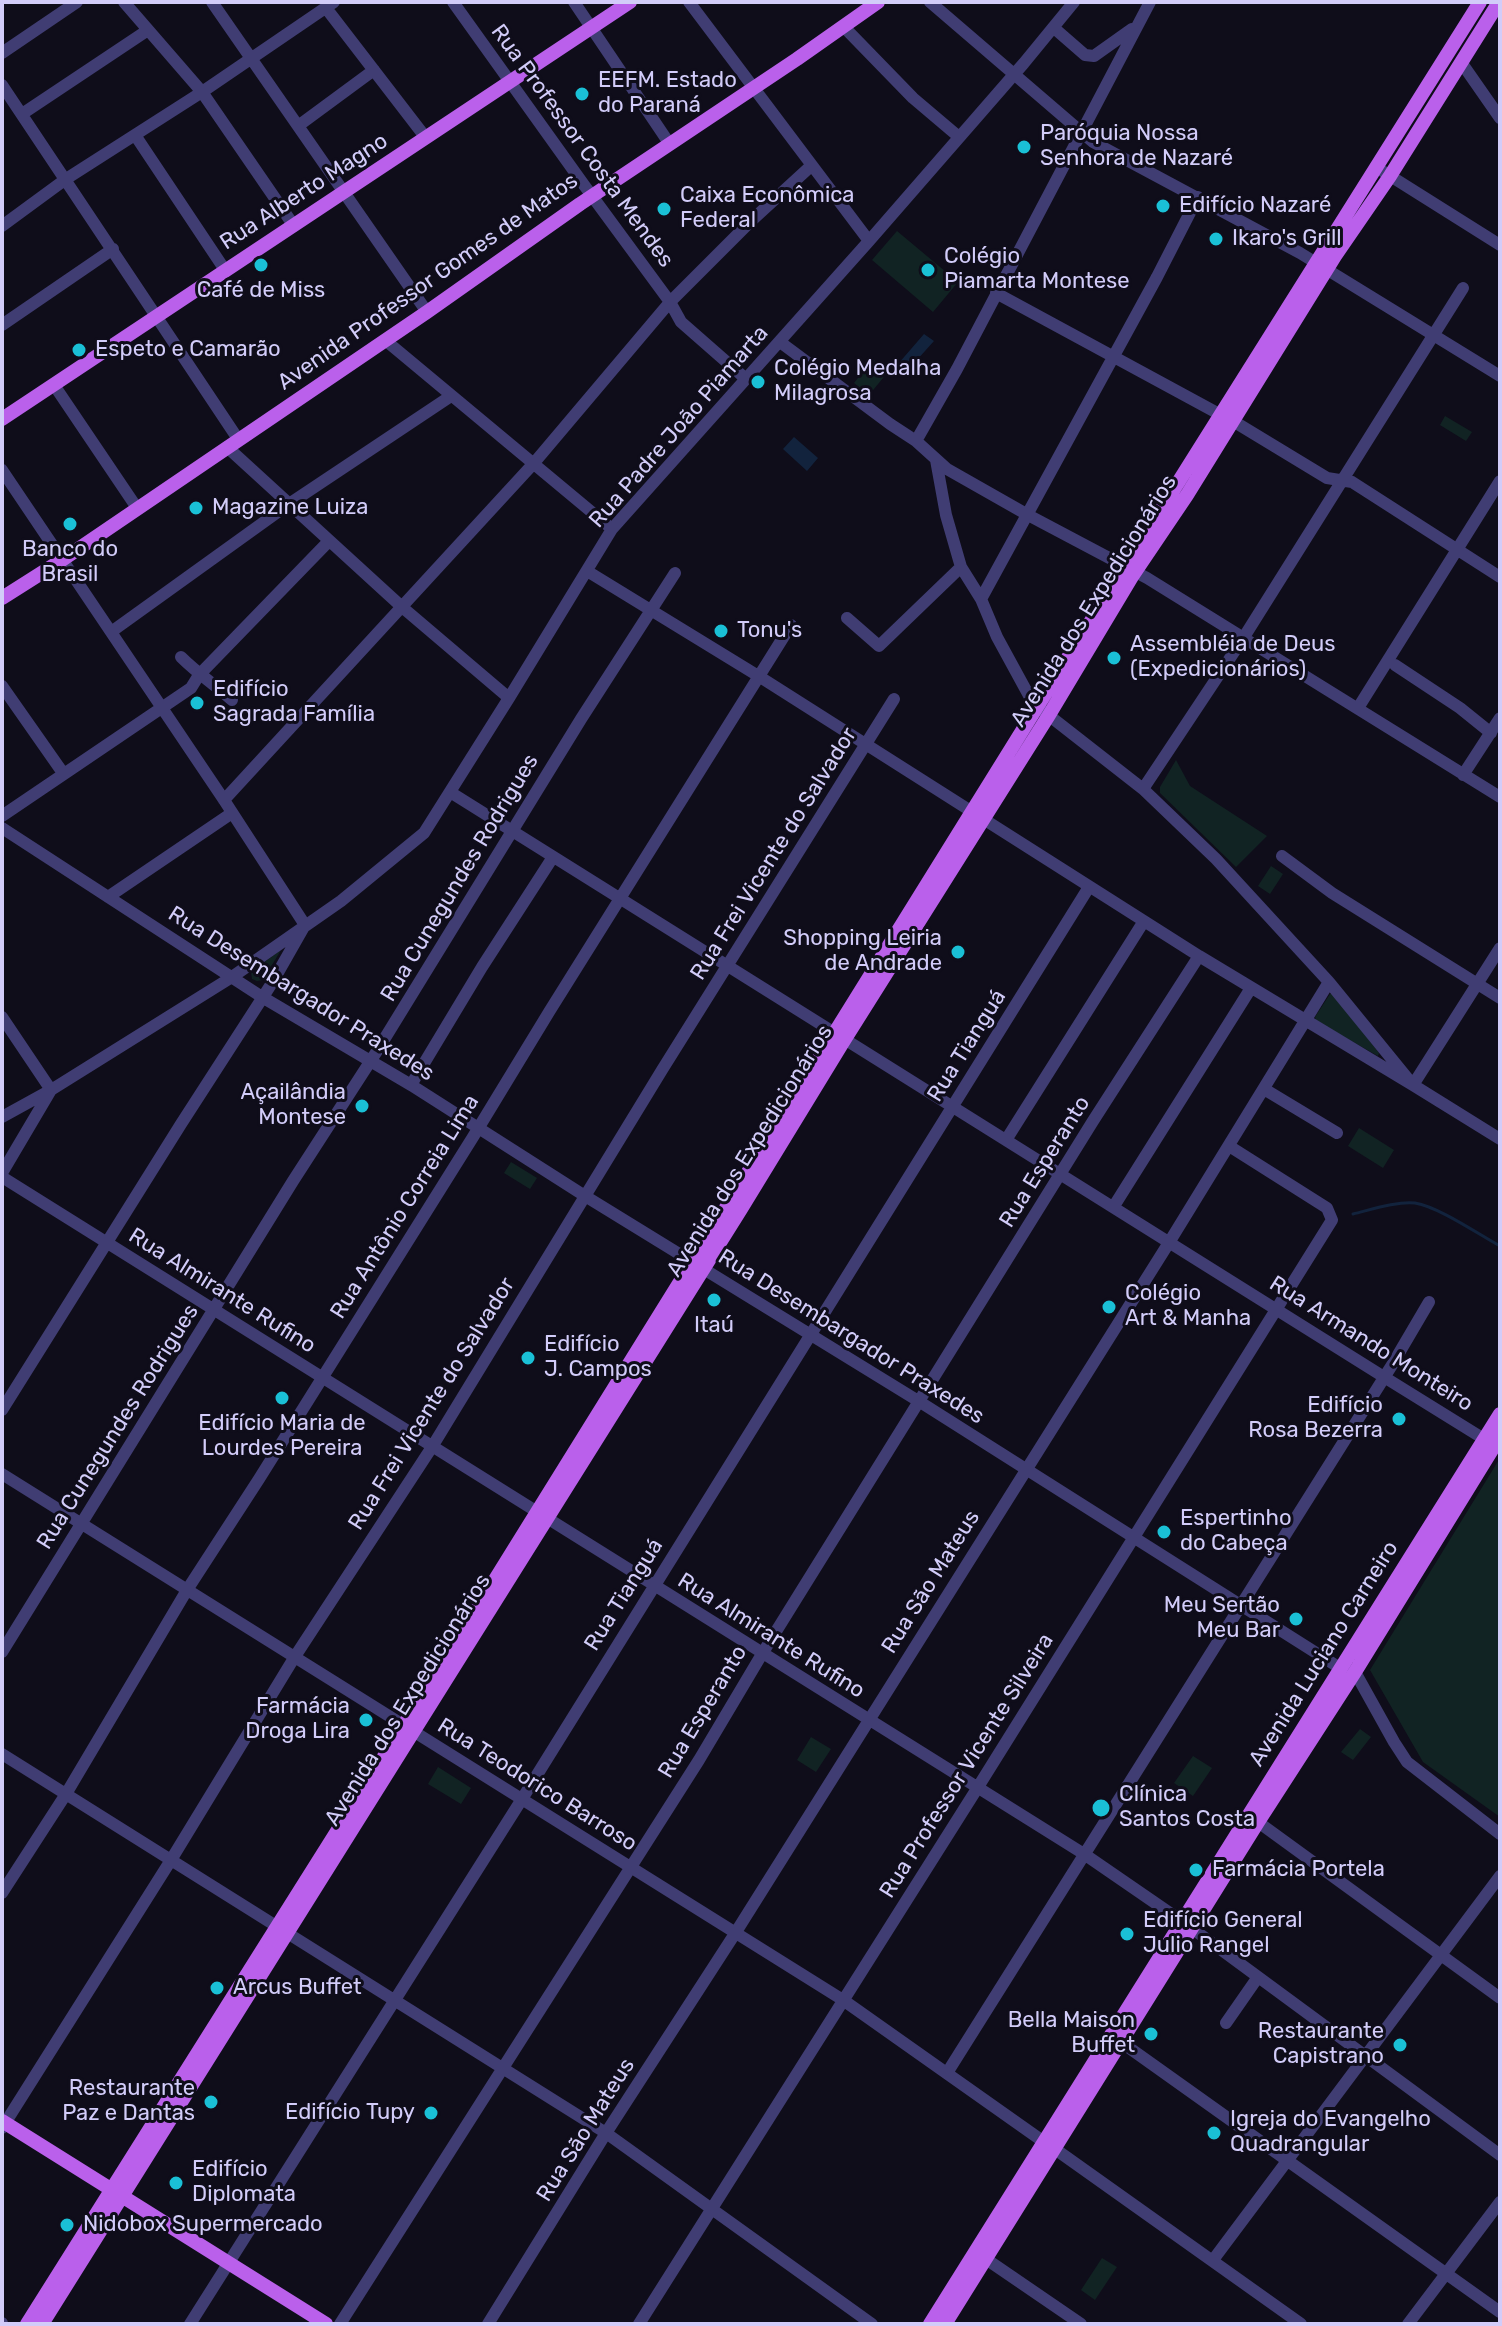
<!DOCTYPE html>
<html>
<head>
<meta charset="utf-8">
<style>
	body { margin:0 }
	#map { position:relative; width:1502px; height:2326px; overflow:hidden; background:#0f0d1a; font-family:Rubik,sans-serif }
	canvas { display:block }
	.frame { position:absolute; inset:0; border:4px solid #d2ccf9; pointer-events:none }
</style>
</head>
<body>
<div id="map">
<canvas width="1502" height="2326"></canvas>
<div class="frame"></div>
</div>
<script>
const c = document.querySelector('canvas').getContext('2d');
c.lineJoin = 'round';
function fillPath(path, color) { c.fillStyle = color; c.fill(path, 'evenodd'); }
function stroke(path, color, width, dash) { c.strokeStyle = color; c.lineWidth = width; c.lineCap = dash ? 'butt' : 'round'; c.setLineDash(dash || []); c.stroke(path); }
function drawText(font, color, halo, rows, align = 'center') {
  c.font = font + ' Rubik,sans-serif'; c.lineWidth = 6; c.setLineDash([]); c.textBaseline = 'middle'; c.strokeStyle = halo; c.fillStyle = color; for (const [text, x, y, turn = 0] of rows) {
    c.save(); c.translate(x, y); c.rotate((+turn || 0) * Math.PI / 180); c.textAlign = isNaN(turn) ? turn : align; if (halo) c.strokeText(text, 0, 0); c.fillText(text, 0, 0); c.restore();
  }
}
fillPath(new Path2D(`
	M897,231L958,282L933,312L872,260Z
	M873,359L888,372L869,395L854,383Z
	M1445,416L1472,432L1466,441L1440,425Z
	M1176,760L1190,786L1267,836L1236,867L1160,793V787Z
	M1271,866L1283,874L1270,894L1258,886Z
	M281,950L263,980L257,981L252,979L251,972Z
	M1330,994H1334L1379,1053L1378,1056L1316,1021L1315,1017Z
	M1359,1128L1394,1150L1383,1168L1348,1146Z
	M511,1162L537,1178L530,1189L504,1173Z
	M1500,1458V1817L1423,1762L1370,1670Z
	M1360,1729L1371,1737L1353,1760L1341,1752Z
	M811,1737L831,1749L816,1772L797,1760Z
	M1193,1756L1212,1768L1193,1796L1174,1783Z
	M438,1767L471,1788L461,1804L428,1784Z
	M1102,2258L1117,2267L1095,2300L1081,2290Z`), '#112323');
fillPath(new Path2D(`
	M924,334L934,341L907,371L898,364Z
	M794,437L818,458L807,471L783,449Z`), '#12233d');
stroke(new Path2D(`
	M1353,1214C1370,1210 1397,1201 1415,1203C1439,1207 1478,1234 1500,1246`), '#12233d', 3);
stroke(new Path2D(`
	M124,2L202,92L294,226
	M212,2L427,312
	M453,2L584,185L670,302L681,322L746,379
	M574,2L669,143
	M689,2L869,241
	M930,2L1093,142L1300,253L1500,376
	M326,8L426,138
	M843,26L913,98L959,137
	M1054,28L1085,55L1094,56L1132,29
	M2,53L77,2
	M1461,62L1500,118
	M2,85L238,439
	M22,114L148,30
	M298,126L374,70
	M135,135L225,270
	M1376,167L1500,245
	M2,226L66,179L202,92L334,2
	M996,293L1221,415
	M2,325L113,249
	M385,340L612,529
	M780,342L890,424L916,441L947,469L1028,515L1147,578L1500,797
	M54,385L137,508
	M1233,421L1327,478L1352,482L1500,577
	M916,441L957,369L1150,2
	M227,447L402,607L509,698
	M936,460L946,515L961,567L981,599L997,637L1033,703L1143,789L1216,859L1329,982L1413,1085L1500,948
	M2,470L224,800L305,925L272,983L181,1124L2,1410
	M587,571L760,677L1199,956L1413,1085L1500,1139
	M981,599L1157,277L1198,197
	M847,618L879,646L961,567
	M111,632L289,504L451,396
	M181,657C197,673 215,685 232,700
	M1395,665L1460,708L1491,733
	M2,686L63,773
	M1358,708L1500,481
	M1463,775L1500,718
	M1143,789L1244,637L1463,288
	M450,792L1384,1377L1484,1439H1493
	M224,800L534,463L670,302L751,221L811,166
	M2,816L191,688L199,675L329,541
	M2,828L262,997L411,1085L585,1196L920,1402L1340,1668L1355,1672L1394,1742L1407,1762L1500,1834
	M1282,856L1332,893L1500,998
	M108,897L232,813
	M2,1017L51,1090L2,1173
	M411,1085L482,967L553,857
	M1264,1089L1337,1133
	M2,1117L51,1090L232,977L341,901L424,833L509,698L612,529L869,241L1024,63L1074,2
	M1006,1140L1144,921
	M2,1177L1084,1854L1193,1929L1500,2155
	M1114,1206L1251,988
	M2,1474L843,2000L1044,2142
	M2,1652L293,1181L377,1051L581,719L675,573
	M2,1754L606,2133L872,2324
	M1258,1822L1500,1998
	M2,1893L66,1794L187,1590L259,1479L473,1137L549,1012L791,625
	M1226,2023L1258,1977
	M1121,2042L1500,2312
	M947,2073L1392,1365L1429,1302
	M2,2128L171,1860L294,1658L432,1447L662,1070L894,699
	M1055,2149L1301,2324
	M986,2259L1081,2324
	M1213,2260L1500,1876
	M2,2323V2324
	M190,2324L522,1799L1089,887
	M340,2324L699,1760L762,1654L1093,1121L1199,956
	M488,2324L606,2133L736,1932L1170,1241L1329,982
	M639,2324L973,1795L1332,1220L1327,1208L1229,1146
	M1408,2324L1500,2202`), '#403d73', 12);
stroke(new Path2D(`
	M2,419L630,2
	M2,598L62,560L427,312L580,204L797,59L878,2
	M2,2121L326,2324
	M27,2324L470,1620L1037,707L1480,2
	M42,2324L741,1209L843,1042L1049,715L1133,575L1187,495L1335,256L1390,176L1499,2
	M930,2324L1500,1414
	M945,2324L1258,1822L1355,1672L1500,1437`), '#ba60eb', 14);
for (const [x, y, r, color] of [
	[582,94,8,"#1ac0d6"],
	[1024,147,8,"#1ac0d6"],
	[1163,206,8,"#1ac0d6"],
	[664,209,8,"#1ac0d6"],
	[1216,239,8,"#1ac0d6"],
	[261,265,8,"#1ac0d6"],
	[928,270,8,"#1ac0d6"],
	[79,350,8,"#1ac0d6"],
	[758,382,8,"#1ac0d6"],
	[196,508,8,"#1ac0d6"],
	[70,524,8,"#1ac0d6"],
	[721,631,8,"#1ac0d6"],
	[1114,658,8,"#1ac0d6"],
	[197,703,8,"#1ac0d6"],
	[958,952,8,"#1ac0d6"],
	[362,1106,8,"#1ac0d6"],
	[714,1300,8,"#1ac0d6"],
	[1109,1307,8,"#1ac0d6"],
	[528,1358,8,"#1ac0d6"],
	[282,1398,8,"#1ac0d6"],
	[1399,1419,8,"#1ac0d6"],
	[1164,1532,8,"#1ac0d6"],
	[1296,1619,8,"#1ac0d6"],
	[366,1720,8,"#1ac0d6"],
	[1101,1808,10,"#1ac0d6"],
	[1196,1870,8,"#1ac0d6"],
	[1127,1934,8,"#1ac0d6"],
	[217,1988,8,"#1ac0d6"],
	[1151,2034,8,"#1ac0d6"],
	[1400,2045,8,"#1ac0d6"],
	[211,2102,8,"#1ac0d6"],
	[431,2113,8,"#1ac0d6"],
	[1214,2133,8,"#1ac0d6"],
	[176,2183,8,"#1ac0d6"],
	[67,2225,8,"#1ac0d6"]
]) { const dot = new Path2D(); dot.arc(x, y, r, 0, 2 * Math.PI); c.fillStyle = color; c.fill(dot); stroke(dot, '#0f0d1a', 3); }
drawText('22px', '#d2ccf9', '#0f0d1a', [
	["EEFM. Estado",598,81],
	["do Paraná",598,106],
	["Paróquia Nossa",1040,134],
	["Senhora de Nazaré",1040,159],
	["Caixa Econômica",680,196],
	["Federal",680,221],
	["Edifício Nazaré",1179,206],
	["Ikaro's Grill",1232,239],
	["Colégio",944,257],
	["Piamarta Montese",944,282],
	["Café de Miss",261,291,"center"],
	["Espeto e Camarão",95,350],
	["Colégio Medalha",774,369],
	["Milagrosa",774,394],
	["Magazine Luiza",212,508],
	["Banco do",70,550,"center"],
	["Brasil",70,575,"center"],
	["Tonu's",737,631],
	["Assembléia de Deus",1130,645],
	["(Expedicionários)",1130,670],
	["Edifício",213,690],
	["Sagrada Família",213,715],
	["Shopping Leiria",942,939,"right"],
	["de Andrade",942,964,"right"],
	["Açailândia",346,1093,"right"],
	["Montese",346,1118,"right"],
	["Colégio",1125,1294],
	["Art & Manha",1125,1319],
	["Itaú",714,1326,"center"],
	["Edifício",544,1345],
	["J. Campos",544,1370],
	["Edifício",1383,1406,"right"],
	["Rosa Bezerra",1383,1431,"right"],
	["Edifício Maria de",282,1424,"center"],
	["Lourdes Pereira",282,1449,"center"],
	["Espertinho",1180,1519],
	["do Cabeça",1180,1544],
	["Meu Sertão",1280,1606,"right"],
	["Meu Bar",1280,1631,"right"],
	["Farmácia",350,1707,"right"],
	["Droga Lira",350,1732,"right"],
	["Clínica",1119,1795],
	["Santos Costa",1119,1820],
	["Farmácia Portela",1212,1870],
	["Edifício General",1143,1921],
	["Julio Rangel",1143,1946],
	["Arcus Buffet",233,1988],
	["Bella Maison",1135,2021,"right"],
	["Buffet",1135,2046,"right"],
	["Restaurante",1384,2032,"right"],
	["Capistrano",1384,2057,"right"],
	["Restaurante",195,2089,"right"],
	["Paz e Dantas",195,2114,"right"],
	["Edifício Tupy",415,2113,"right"],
	["Igreja do Evangelho",1230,2120],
	["Quadrangular",1230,2145],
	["Edifício",192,2170],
	["Diplomata",192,2195],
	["Nidobox Supermercado",83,2225]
], 'left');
drawText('22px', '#d2ccf9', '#0f0d1a', [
	["Rua Professor Costa Mendes",582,146,54],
	["Rua Alberto Magno",304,192,-33],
	["Avenida Professor Gomes de Matos",428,282,-35],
	["Rua Padre João Piamarta",679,427,-49],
	["Avenida dos Expedicionários",1094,601,-58],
	["Rua Frei Vicente do Salvador",774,854,-58],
	["Rua Cunegundes Rodrigues",460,878,-59],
	["Rua Desembargador Praxedes",301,994,32],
	["Rua Tianguá",967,1046,-58],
	["Avenida dos Expedicionários",750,1151,-58],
	["Rua Esperanto",1045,1162,-58],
	["Rua Antônio Correia Lima",405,1207,-58],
	["Rua Almirante Rufino",222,1291,32],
	["Rua Desembargador Praxedes",851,1337,32],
	["Rua Armando Monteiro",1371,1344,32],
	["Rua Frei Vicente do Salvador",432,1404,-58],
	["Rua Cunegundes Rodrigues",118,1427,-58],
	["Rua São Mateus",931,1582,-58],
	["Rua Tianguá",624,1595,-58],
	["Rua Almirante Rufino",771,1636,32],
	["Avenida Luciano Carneiro",1324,1654,-58],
	["Avenida dos Expedicionários",408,1700,-58],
	["Rua Esperanto",703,1712,-59],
	["Rua Professor Vicente Silveira",967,1766,-58],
	["Rua Teodorico Barroso",537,1785,32],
	["Rua São Mateus",586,2130,-58]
]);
</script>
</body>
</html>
